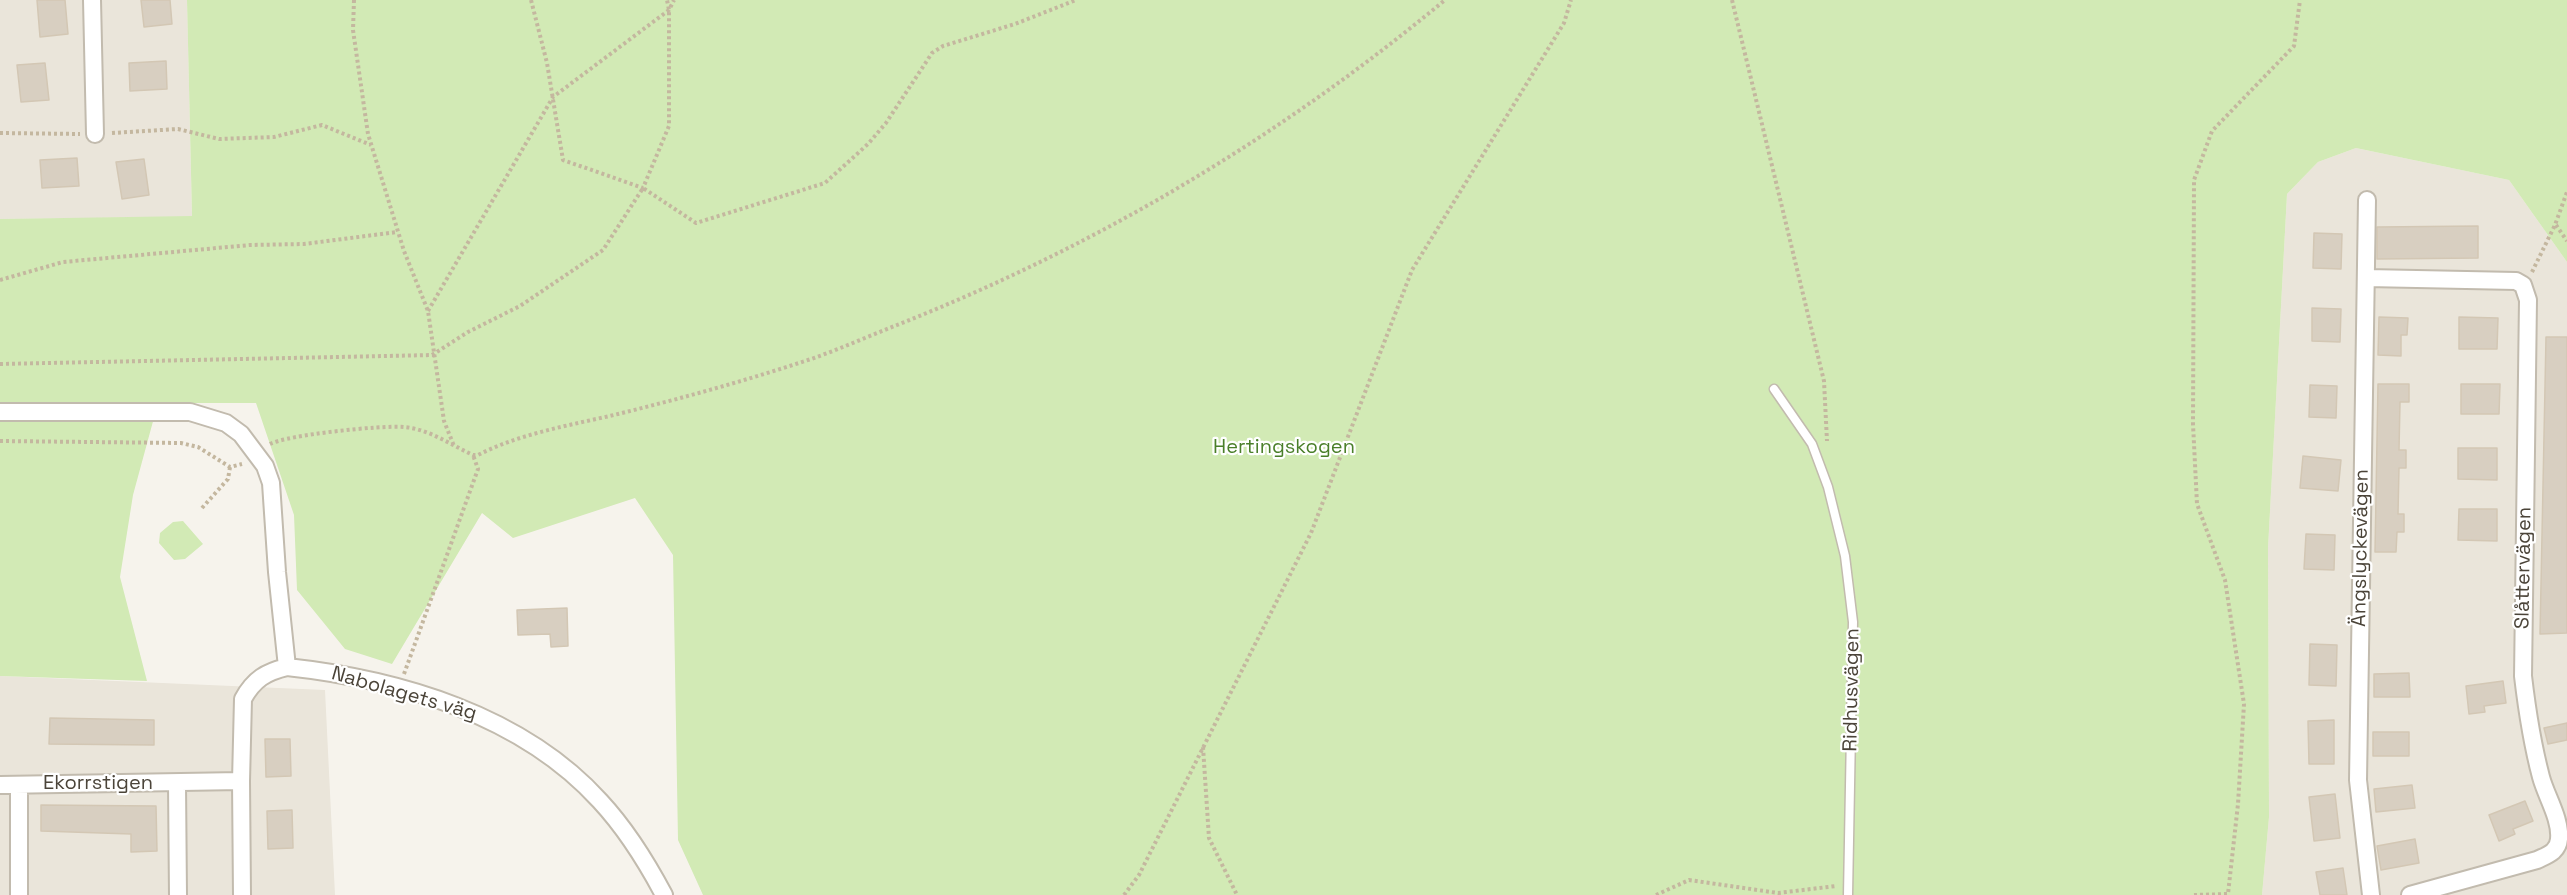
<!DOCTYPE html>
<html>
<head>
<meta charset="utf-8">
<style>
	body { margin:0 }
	canvas { display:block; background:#f6f3ec }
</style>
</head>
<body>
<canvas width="2567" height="895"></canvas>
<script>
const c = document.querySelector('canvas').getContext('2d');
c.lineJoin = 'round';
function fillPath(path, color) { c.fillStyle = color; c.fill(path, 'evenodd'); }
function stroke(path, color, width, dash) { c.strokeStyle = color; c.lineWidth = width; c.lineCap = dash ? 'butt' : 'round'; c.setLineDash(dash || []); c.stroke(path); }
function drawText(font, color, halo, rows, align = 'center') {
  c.font = font + ' "Space Grotesk",sans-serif'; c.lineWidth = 4.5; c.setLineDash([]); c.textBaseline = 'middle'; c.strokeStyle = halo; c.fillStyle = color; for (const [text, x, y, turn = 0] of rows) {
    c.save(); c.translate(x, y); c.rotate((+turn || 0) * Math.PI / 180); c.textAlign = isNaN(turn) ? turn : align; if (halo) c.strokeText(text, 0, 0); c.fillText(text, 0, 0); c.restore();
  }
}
fillPath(new Path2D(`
	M0,0H187L192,217L0,219Z
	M2356,148L2509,180L2567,262V895H2262L2269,817L2268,548L2287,194L2318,162Z
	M0,676L325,690L335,895H0Z`), '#eae5da');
fillPath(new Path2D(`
	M187,0H2567V262L2509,180L2356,148L2318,162L2287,194L2268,548L2269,817L2262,895H703L678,840L673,555L635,498L513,538L482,513L392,664L345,649L297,590L294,515L256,403H158L133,495L120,577L147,681L0,676V219L192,216Z
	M183,521L203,544L185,559L174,560L159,543L160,533L173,522Z`), '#d2eab5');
const building = new Path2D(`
	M37,0H65L68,34L40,37Z
	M141,0H170L172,24L144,27Z
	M166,61L167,89L130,91L129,63Z
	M45,63L49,100L21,102L17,65Z
	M77,158L79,186L42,188L40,160Z
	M144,159L149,195L122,199L116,162Z
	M2478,226V258L2377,259V227Z
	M2314,233L2342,234L2341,269L2313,268Z
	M2312,308L2341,309L2340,342L2312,341Z
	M2379,317L2408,318L2407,335H2401V356L2378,355Z
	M2459,317L2498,318L2497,349H2459Z
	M2546,337H2567V633L2540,634Z
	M2378,384H2409V402H2400L2399,450H2406V468H2399L2398,514H2404V532H2397L2396,552H2375Z
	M2461,384H2500L2499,414H2461Z
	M2310,385L2337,386L2336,418L2309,417Z
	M2458,448H2497V480L2458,479Z
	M2303,456L2341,460L2338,491L2300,488Z
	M2459,509H2497V541L2458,540Z
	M2306,534L2335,535L2334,570L2304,569Z
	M567,608L568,646L551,647L550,634L518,635L517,610Z
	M2310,644L2337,645L2336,686L2309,685Z
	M2409,673L2410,697H2374V674Z
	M2503,681L2506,703L2484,706L2485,712L2469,714L2466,686Z
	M50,718L154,720V745L49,744Z
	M2334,720V764H2309L2308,721Z
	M2567,723V740L2548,744L2544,728Z
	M2373,732H2409V756H2373Z
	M265,739H290L291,776L266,777Z
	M2412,785L2415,808L2376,812L2374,789Z
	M2335,794L2340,838L2314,841L2309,797Z
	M2525,801L2533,821L2513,829L2515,834L2499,841L2489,815Z
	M41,805L156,806L157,851L131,852V834L41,831Z
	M292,810L293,848L268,849L267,811Z
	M2415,839L2419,863L2381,870L2377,846Z
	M2343,868L2347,895H2320L2316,872Z`);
fillPath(building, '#d8cfc1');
stroke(building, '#d3c7b4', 1.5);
const lane = new Path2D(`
	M1774,389L1812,444L1828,487L1845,556L1853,622L1848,895`);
const street = new Path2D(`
	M92,0L95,134
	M2367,200L2358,780L2371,895
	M2367,278L2516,281L2523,285L2528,300L2523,676C2527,710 2532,743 2541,777C2546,796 2561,819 2559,839C2558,852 2547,855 2537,860L2410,895
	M0,412H190L226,423L241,434L265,466L271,483L277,572L287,667C399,679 522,715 600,801C626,829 646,861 664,895
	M241,781L242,895
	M177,784L178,895
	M0,785L241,781L243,699C254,679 266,672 287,667
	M19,895V785`);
stroke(lane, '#c2bbae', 11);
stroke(street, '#c2bbae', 20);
stroke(new Path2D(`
	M354,0L353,30L368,134L404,251L428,311L444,421L454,446
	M531,0L547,63L563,160L643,188L669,126V10L667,0
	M1732,0L1824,381L1827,441
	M0,133L80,134
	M112,133L178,129L219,139L274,137L322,125L371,145
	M2556,225L2567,241
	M2532,272L2555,225L2567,192
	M0,280L63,262L250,245L304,244L397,232
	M428,311L553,97L669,10L674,0
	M0,364L432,355L468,332L520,306L603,250L643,188L696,223L825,183L868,144L886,123L932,53L943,46L1015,24L1076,0
	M0,441L181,443L198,447L230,467L242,464
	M270,444C287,435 381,425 404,427C429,429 451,445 473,455H478C521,433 572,425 618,414C683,398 748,380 811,359C840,349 869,336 897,325C1097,246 1280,137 1445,0
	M202,508L228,479L230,467
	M404,674L478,469L473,455
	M1203,747L1209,838L1237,895
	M1124,895L1139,875L1311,533L1412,270L1564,23L1571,0
	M1656,895L1689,880L1778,893L1836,886
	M2194,895L2228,894L2238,804L2244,704L2225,580L2197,504L2193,424L2194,180L2212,131L2294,46L2300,0`), '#c4b79f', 4, [3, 3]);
stroke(lane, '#fff', 8);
stroke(street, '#fff', 16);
drawText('20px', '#4a7f2a', '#fff', [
	["Hertingskogen",1284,448]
]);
drawText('20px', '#4b4439', '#fff', [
	["Ängslyckevägen",2361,548,-89],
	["Slåttervägen",2524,568,-89],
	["Ridhusvägen",1852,690,-89],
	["Nabolagets väg",404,694,16],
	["Ekorrstigen",98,784]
]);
</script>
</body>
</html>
